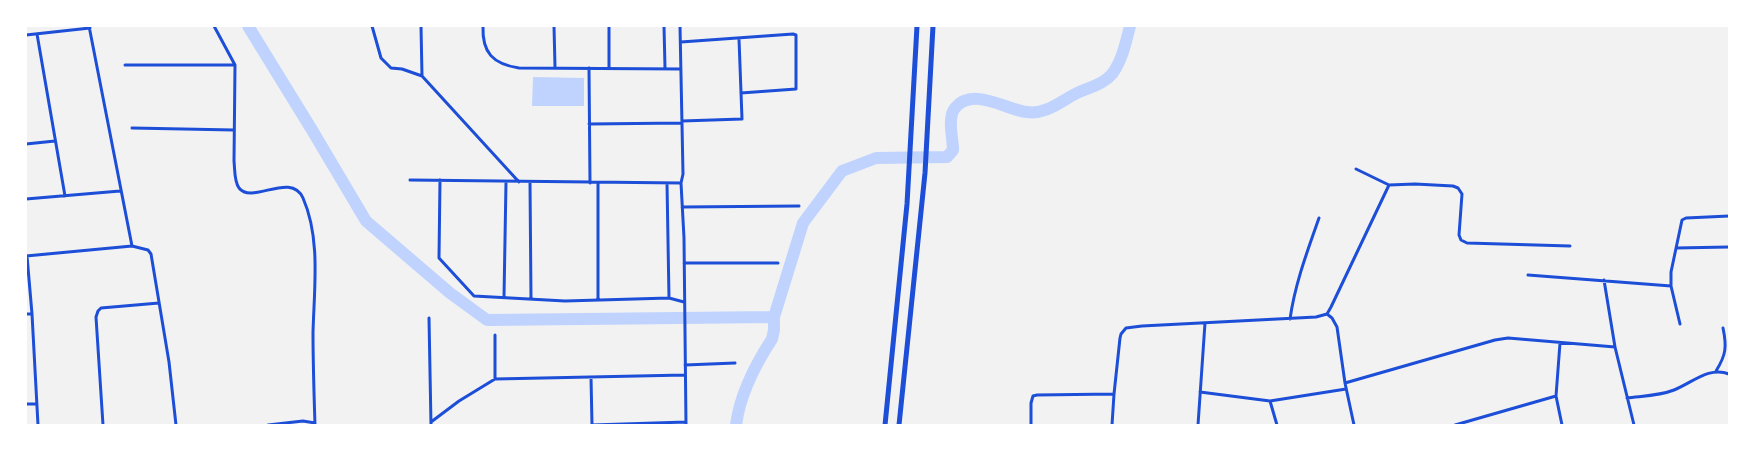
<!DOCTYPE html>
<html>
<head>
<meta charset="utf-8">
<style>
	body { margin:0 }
	#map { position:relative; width:1755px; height:451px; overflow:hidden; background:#f2f2f2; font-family:Inter,sans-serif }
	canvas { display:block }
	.frame { position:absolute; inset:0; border:27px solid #fff; pointer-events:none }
</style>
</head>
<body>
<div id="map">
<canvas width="1755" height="451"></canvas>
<div class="frame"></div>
</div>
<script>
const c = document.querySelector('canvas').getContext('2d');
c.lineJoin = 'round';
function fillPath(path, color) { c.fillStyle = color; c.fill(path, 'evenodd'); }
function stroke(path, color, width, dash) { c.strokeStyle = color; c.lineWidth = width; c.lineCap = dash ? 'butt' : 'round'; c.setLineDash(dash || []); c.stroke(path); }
fillPath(new Path2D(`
	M533,77L584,78V106H532Z`), '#bfd3fe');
stroke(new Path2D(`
	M248,26L312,130L366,221L450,293L487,320L774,317
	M736,425C740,394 755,365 772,339L774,330V317L803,223L842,171L876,158L947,157L953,150C953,138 947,118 955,108C973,86 1006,110 1027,112C1046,115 1061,101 1077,93C1089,87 1103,85 1112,74C1122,61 1126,42 1130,26`), '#bfd3fe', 12);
stroke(new Path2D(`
	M89,26L132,246
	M214,26L235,65L234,161C235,170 234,181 239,188C252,205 291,171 303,198C321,239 314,289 313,333C313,364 314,394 315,425
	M372,26L381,58L391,68L402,69L422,76
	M421,26L422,76L519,182
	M483,26C482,53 493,64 519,68L681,69
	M554,26L555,67
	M609,26V68
	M664,26L665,68
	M680,26L683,174L681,183L684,238L686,425
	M37,34L65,196
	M26,35L90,28
	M681,42L793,34L796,35V89L741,93
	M125,65H235
	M589,68L590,183
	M682,121L742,119L739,39
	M589,124L682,123
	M132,128L234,130
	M26,144L55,141
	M410,180L681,183
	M440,180L439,258L474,296L565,301L669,298L684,302
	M530,182L531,299
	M667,183L669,298
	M1389,185L1415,184L1453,186L1458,188L1462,194L1459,235L1461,240L1467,243L1570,246
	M26,199L120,191
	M682,207L799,206
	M1676,248L1729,247
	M26,256L132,246L148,250L151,254L169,362L176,425
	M27,256L32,314L38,425
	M684,263H778
	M1528,275L1671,286L1680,324
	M1604,280L1615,347
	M1671,286V272L1682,220L1686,218L1729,216
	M504,297L506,182
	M598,300V183
	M26,314H32
	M1327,314L1332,318L1337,327L1345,383L1354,425
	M429,318L431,425
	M1290,319C1295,284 1307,252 1319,218
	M1560,343L1556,396L1562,425
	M685,365L735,363
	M1716,371C1726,355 1727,347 1723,328
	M591,377L592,425
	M495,379V335
	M1345,383L1495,340L1508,338L1615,347L1634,425
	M1200,392L1270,401L1346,389
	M1627,398C1642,396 1659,396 1674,390C1692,383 1709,366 1729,374
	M1270,401L1277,425
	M26,404H37
	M431,422L459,401L495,379L685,375
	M103,425L96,317L98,311L101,308L159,303
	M268,425L303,421L315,423
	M592,425L686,422
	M1031,425V403L1033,396L1037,395L1114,394
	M1112,425L1114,394L1120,338L1121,334L1126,328L1142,326L1316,317L1327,314L1331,307L1389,185L1356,169
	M1198,425L1205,323
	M1455,425L1556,396`), '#1d4ed8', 3);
stroke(new Path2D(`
	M885,425L907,204L917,26
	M899,425L925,173L933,26`), '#1d4ed8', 5);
</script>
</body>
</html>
